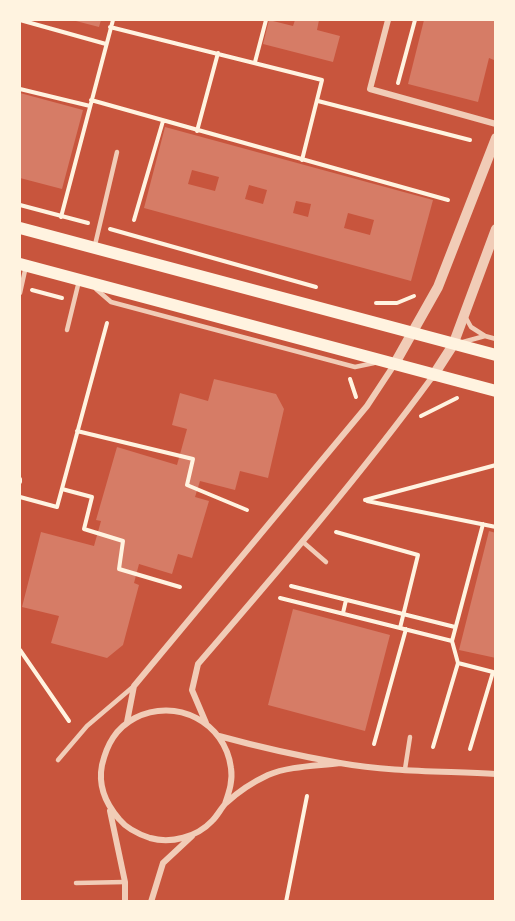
<!DOCTYPE html>
<html>
<head>
<meta charset="utf-8">
<style>
	body { margin:0 }
	#map { position:relative; width:515px; height:921px; overflow:hidden; background:#c8553d; font-family:"DM Sans",sans-serif }
	canvas { display:block }
	.frame { position:absolute; inset:0; border:21px solid #fff3e0; pointer-events:none }
</style>
</head>
<body>
<div id="map">
<canvas width="515" height="921"></canvas>
<div class="frame"></div>
</div>
<script>
const c = document.querySelector('canvas').getContext('2d');
c.lineJoin = 'round';
function fillPath(path, color) { c.fillStyle = color; c.fill(path, 'evenodd'); }
function stroke(path, color, width, dash) { c.strokeStyle = color; c.lineWidth = width; c.lineCap = dash ? 'butt' : 'round'; c.setLineDash(dash || []); c.stroke(path); }
fillPath(new Path2D(`
	M72,20H101L99,27Z
	M269,20L293,26L295,20H319L317,30L340,36L333,62L263,44Z
	M424,20H496V55L494,60L489,58L478,102L408,84Z
	M20,93L83,110L62,189L20,178Z
	M165,127L433,200L411,281L144,208ZM192,170L219,177L215,191L188,184ZM249,185L267,190L263,204L245,199ZM296,201L311,204L308,217L293,213ZM348,213L374,220L370,235L344,228Z
	M214,379L276,394L284,409L268,478L240,471L235,490L200,481L195,497L209,501L192,558L178,554L172,574L139,564L134,583L139,585L123,645L107,658L51,643L59,616L22,607L41,532L94,546L101,521L96,520L117,447L177,465L187,429L172,425L180,393L208,401Z
	M489,531L496,533V658L459,650Z
	M293,609L390,635L365,731L268,705Z`), '#d67c66');
stroke(new Path2D(`
	M20,20L106,44
	M110,27L322,80L302,160
	M255,62L266,20
	M398,83L415,20
	M20,89L90,106
	M91,100L448,200
	M318,101L470,140
	M197,131L218,53
	M20,205L88,223
	M61,217L113,20
	M134,220L163,121
	M110,229L316,287
	M32,290L62,298
	M376,303H397L414,296
	M350,379L356,397
	M421,416L457,398
	M77,431L193,459L187,485L247,510
	M20,482V479
	M62,489L92,497L84,529L123,541L119,569L180,587
	M20,497L57,507L107,323
	M365,500L496,465
	M367,501L496,527
	M336,532L418,555L400,628
	M291,586L455,627
	M280,598L452,641
	M343,613L346,600
	M20,650L69,721
	M458,663L493,672L470,749
	M374,744L406,629
	M433,747L458,663L452,641L483,524
	M286,902L307,796`), '#fff3e0', 4);
stroke(new Path2D(`
	M95,245L117,152
	M96,289L111,302L355,367L374,363
	M20,293L26,266
	M466,318L471,327L485,336
	M67,330L79,281
	M463,342L485,336L496,339
	M303,542L326,562
	M58,760L87,726L134,686
	M405,769L410,737
	M76,883L125,882`), '#f1ccb7', 4.5);
stroke(new Path2D(`
	M388,20L370,89L496,124
	M127,722L134,686L367,406L394,365
	M206,723L192,690L198,664C279,570 360,476 433,376
	M219,736C259,747 299,756 340,763C390,772 444,771 496,774
	M225,804C229,792 233,781 231,768C225,722 176,697 135,718C116,728 107,744 102,765C98,785 106,804 119,819C127,829 138,834 150,838C171,844 197,837 212,821C218,815 221,808 226,803C239,791 253,782 268,775C289,766 317,766 340,763
	M110,811L125,882V902
	M151,902L163,863L192,836`), '#f1ccb7', 6);
stroke(new Path2D(`
	M394,365L438,287L496,138
	M433,376L453,345L496,229`), '#f1ccb7', 10);
stroke(new Path2D(`
	M20,228L496,355
	M20,264L496,391`), '#fff3e0', 12);
</script>
</body>
</html>
